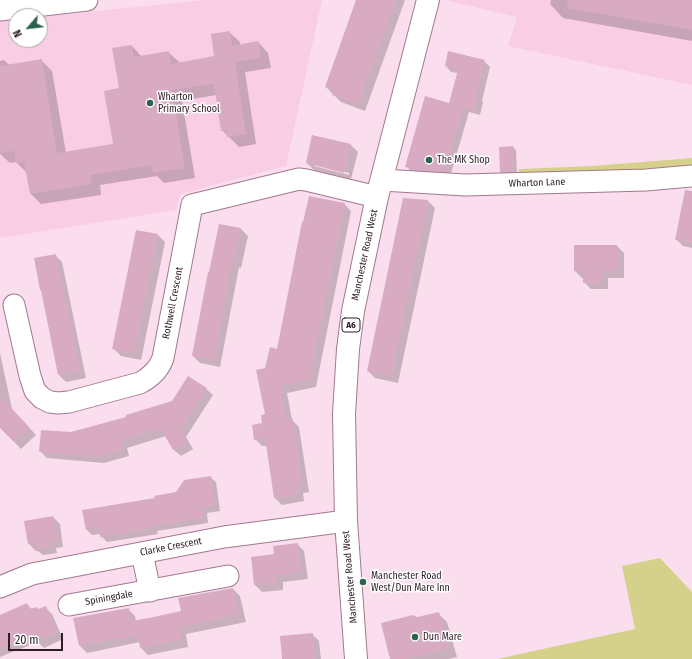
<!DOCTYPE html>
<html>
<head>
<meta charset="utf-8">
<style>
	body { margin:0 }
	#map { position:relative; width:692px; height:659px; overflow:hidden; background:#fbdeed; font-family:"Fira Sans Condensed",sans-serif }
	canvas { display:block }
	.north { position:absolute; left:8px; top:8px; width:40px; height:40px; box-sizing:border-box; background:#fff; border:1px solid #aba5a8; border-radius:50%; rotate:242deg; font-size:11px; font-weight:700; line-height:16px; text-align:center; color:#2e1d26 }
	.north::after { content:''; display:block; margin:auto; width:14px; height:18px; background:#29634d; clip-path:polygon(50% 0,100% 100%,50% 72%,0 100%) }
	.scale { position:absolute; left:8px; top:633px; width:55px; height:18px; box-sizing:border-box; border:2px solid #2e1d26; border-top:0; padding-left:5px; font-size:12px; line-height:14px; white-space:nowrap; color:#2e1d26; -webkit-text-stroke:3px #fff; paint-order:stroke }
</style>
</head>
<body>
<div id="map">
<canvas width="692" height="659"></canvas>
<div class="north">N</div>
<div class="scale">20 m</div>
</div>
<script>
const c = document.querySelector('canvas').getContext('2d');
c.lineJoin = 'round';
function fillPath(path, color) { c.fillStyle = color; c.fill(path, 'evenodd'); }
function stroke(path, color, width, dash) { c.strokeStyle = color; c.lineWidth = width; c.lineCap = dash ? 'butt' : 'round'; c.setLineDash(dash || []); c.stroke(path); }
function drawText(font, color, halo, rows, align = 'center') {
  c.font = font + ' "Fira Sans Condensed",sans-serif'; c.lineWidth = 3; c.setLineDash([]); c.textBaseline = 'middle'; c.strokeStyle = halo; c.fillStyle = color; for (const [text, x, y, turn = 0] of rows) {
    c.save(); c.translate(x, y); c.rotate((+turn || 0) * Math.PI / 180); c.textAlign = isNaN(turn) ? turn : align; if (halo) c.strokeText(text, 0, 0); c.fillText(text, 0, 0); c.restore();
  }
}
fillPath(new Path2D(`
	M205,0H322L286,166L180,194L176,210L0,238V21L16,19V40H40V17Z
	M449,0H692V85L508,46L517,17L449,1Z`), '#f9cde4');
fillPath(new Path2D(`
	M692,158V169L519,174V169L593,166Z
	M660,558L692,592V659H497L635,629L622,566Z`), '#d5d18a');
fillPath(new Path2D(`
	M357,0H405L365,111L341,102L326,87Z
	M551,0H692V41L563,18L550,4Z
	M229,32L240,42V45L258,42L268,53L271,68L245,72L256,144L239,147L222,130L216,95L182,101L195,178L164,183L157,176L100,185L101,195L41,204L31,194L27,173L16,162L10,163L0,154V61L4,60L9,65L41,60L52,71L66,153L114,144L120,89L132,46L142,57L169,53L180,63L216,57Z
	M484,61L490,67L482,101L483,102L480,115L469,112L450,177L412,172L406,166L450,104L458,73L451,72L446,66Z
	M351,145L358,152L351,179L314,170L307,163ZM314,164L349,173V175L314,166Z
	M513,147L516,150L517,175H504L501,172Z
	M692,195V248L683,246L676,239Z
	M428,201L435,208L398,383L375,378L368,371Z
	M344,204L351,211L316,387L287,393L292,420L299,427L309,492L303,493L304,501L282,505L275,498L267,446H262L255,439L263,424L266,415V369L278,350Z
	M241,229L248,236L241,268L239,267L220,367L200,363L193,356Z
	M158,235L165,242L141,360L121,356L114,349Z
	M617,246L624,253V278H608V289H591L584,282V278H582L575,271Z
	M55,255L62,262L86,378L66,382L59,375Z
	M0,353L12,409L36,435L21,449L0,427Z
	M206,389L213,395L186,437L193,449L181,456L174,450L166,436L127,448L129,456L104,463L47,458L40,451L71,433L128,417L172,402Z
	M210,477L216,482L220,511L207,513L208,523L157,531L158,534L107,542L101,536V534L92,535L86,529L156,499L176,493Z
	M53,517L60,524L63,547L56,548L57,553L43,555L38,551H36L29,544L25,522Z
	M297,544L304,551L308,579L283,582V590L262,592L255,585L275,555Z
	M233,589L240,596L246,622L186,634L188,647L148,655L141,648L140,642L87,653L80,646L128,609L135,616L136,621L182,612Z
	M27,604L32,610H39L45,607L52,614L63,639L44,648L38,642L0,657V616Z
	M438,613L447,622L457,657L449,659H391L417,618Z
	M312,634L319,641L321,659H283Z`), '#0003');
fillPath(new Path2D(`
	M356,0H396L358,104L332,95L334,90L325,87Z
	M568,0H692V30L567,8Z
	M230,31L232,46L258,41L261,58L235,62L246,134L227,137L226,130L221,131L214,84L172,90L185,168L153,173L152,165L90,175L92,184L30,194L24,162L16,163L14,151L0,153V66L42,59L57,153L113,144L104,91L119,88L112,48L132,45L134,57L169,51L171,64L214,56L211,34Z
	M448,51L485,60L476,95L478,96L474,110L463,107L444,172L419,170L405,167L425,96L449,103L458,70L445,66Z
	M312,135L351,144L344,173L306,163Z
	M513,146L514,172H500L499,147Z
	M685,190L692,191V243L675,240Z
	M309,196L345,203L309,380L281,386L286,420L293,419L302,485L297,486L298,495L274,498L265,438L254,440L252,425L262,423L261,415L265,414L256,370L265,368L270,347L277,349L302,222H303Z
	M403,198L428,200L391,376L367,371Z
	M219,224L241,228L234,261H232L214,360L192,356L208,272H209Z
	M136,230L158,234L134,354L112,349Z
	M574,245H617V271H601V283H583V271H574Z
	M56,254L80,371L58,375L41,290H40L34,258Z
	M188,376L207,388L180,430L187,442L173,450L161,429L121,441L123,449L97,457L39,452L41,430L71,432L126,417V415L172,401Z
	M0,396L29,427L14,442L0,428Z
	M211,476L215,505L202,508L203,518L152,526L153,528L100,537L99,528L86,530L82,510L155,498L154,496L176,492L184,480Z
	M53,516L57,540L50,541L51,547L35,549V543L28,544L24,521Z
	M298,543L301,572L276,575L277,583L254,585L251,557L274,554L273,546Z
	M233,588L239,615L179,627L182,640L140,648L138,635L79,646L73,618L129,608L131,621L149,618L181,611L178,598Z
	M27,603L30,609L36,607L38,609L46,606L57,632L36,641L33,634L0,648V615Z
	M439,612L449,648L421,656L406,658V659H390L381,623L413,615L417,617Z
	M313,633L315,659H282L280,636Z`), '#d8abc3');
const minor = new Path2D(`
	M0,10L87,0
	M382,180L465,185L646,180L692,176
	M14,305L30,376L35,391L42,398L50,402L58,403L69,402L140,383C151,377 159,370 163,358L192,205L299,179L306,180L377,197
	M142,553L150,591
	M0,587L32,574L224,537L346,521
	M69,605L228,576`);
const primary = new Path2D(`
	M356,659L346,521L344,414L348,349L353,311L377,197L428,0`);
stroke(minor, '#a2788f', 23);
stroke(primary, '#a2788f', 24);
stroke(minor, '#fff', 21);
stroke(primary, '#fff', 22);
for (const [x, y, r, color] of [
	[150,103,4,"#29634d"],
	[429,160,4,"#29634d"],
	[363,582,4,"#29634d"],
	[415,637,4,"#29634d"]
]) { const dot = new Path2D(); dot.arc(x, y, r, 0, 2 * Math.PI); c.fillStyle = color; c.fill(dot); stroke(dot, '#fff', 1.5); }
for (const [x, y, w] of [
	[351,325,18]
]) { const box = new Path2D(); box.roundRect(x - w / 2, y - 7, w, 14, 3); c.fillStyle = '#fff'; c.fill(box); stroke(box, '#2e1d26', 1); }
drawText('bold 9px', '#2e1d26', null, [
	["A6",351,325]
]);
drawText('10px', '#2e1d26', '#fff', [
	["Wharton",158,97],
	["Primary School",158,109],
	["The MK Shop",437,160],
	["Manchester Road",371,576],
	["West/Dun Mare Inn",371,588],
	["Dun Mare",423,637]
], 'left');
drawText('10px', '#2e1d26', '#fff', [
	["Wharton Lane",537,183,-2],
	["Manchester Road West",365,255,-78],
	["Rothwell Crescent",173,303,-79],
	["Clarke Crescent",171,547,-11],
	["Manchester Road West",350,577,-95],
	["Spiningdale",109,598,-10]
]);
</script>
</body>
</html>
